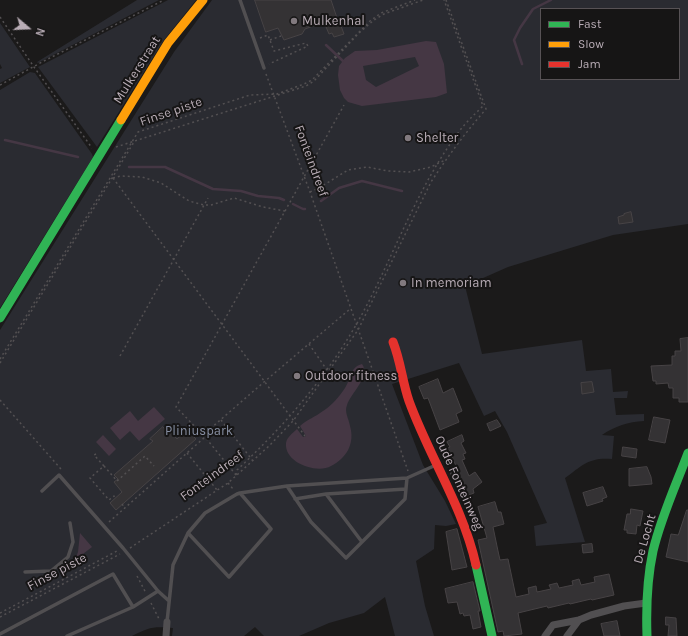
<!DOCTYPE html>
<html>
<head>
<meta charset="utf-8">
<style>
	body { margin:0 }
	#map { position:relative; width:688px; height:636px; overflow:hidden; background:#1b1a1a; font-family:Karla,sans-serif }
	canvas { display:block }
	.legend { position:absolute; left:540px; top:8px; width:140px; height:72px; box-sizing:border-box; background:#161515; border:1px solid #575255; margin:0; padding:5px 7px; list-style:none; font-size:12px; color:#b9adb6 }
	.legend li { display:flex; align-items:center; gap:8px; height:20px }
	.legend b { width:20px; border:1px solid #575255 }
	.north { position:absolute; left:8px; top:8px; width:40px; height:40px; -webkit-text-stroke:3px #161515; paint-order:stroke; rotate:109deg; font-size:11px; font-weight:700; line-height:16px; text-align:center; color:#b9adb6 }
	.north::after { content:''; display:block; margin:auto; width:14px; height:18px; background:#b9adb6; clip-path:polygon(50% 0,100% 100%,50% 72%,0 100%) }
</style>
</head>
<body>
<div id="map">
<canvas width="688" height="636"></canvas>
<ul class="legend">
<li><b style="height:5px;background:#30b455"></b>Fast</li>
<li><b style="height:5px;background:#ff9f0a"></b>Slow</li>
<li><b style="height:5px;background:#e5322d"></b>Jam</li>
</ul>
<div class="north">N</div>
</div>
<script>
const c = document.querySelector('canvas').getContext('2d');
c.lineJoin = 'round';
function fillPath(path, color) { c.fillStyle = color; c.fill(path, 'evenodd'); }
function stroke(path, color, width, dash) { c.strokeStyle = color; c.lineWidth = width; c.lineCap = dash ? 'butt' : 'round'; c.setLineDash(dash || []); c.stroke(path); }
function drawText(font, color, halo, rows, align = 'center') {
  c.font = font + ' Karla,sans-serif'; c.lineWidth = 4; c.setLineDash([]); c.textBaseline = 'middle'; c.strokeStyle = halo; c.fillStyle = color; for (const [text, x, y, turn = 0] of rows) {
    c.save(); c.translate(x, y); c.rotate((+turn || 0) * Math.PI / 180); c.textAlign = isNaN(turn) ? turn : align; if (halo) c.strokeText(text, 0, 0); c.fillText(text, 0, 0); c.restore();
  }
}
fillPath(new Path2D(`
	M137,0H159L38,63L37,62Z
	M168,0H196L164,40L97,147L38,67Z
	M212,0H688V224L613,235L508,267L465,286L482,354L582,340L586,371L611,369L613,392L628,391L627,398H614L616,415L644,414V421C628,422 615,426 602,435L614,436L612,459C589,457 583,465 565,478L585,542L536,546L534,526L547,523L507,432L495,411L484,416L459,363L392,384L423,465L445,501L456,524L446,526L435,525L434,549L416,561L425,606L434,636H395L385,597L364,613L329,623L299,636H264L255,627L244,636H172L173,628C154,626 149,627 132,636H0V330L174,52ZM541,9H679V79H541Z
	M0,23L30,67L0,83V69L2,68L0,64Z
	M30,72L35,73L37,76L92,154L93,157L0,308V90Z`), '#2a2b31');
fillPath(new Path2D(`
	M426,41L436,42L444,64L447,93L436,97L362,106L348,102L344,98L340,90L338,75L339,66L345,58L355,51L377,50ZM415,57L419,66L376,87L366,80L363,66Z
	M362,364C371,376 351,393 347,405C344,412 349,419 350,426C355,443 347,458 331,466C317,474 284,463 286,443C287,437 293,433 297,429L303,437L306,436L300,426C308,419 315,417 323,411C331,406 340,396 345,388C351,379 350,367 362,364Z
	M154,407L165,419L139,441L130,431L120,440L110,428L130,411L138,421Z
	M103,435L116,449L109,456L96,442Z
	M80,533L92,547L75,560L78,552Z`), '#453744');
stroke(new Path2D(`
	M326,45L343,61
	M522,64L514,40L520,28L533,9L551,0
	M5,140L78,157
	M129,167H165L213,189L241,191L258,196L279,198L284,200
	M321,201L339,188L362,181L402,191
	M293,204L303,209H305`), '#453744', 2.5);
const building = new Path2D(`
	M255,0H331L340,27L341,26L344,34L334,37L332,33L329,34L324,22L305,29L302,34L284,40L278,28L266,32Z
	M631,212L633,222L619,224L618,217L624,215V214Z
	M688,338V402H679V398H673V388H669L668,383L656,384V381H653L651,366L672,365V356H675V351H681L680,339Z
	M438,379L443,393L453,388L462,411L456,414L459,422L440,430L428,398L424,399L419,387Z
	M592,382L594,392L582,394L581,383Z
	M654,417L670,420L665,443L649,440Z
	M497,420L501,426L490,431L487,424Z
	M163,427L167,432L169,430L177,439L187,430L196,439L116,510L110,503L122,492L114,482L118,479L114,475L153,441L150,439Z
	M462,435L464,441L461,443L466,453L463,454L465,459L462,460L469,476L475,472L482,482L473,489L474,493L469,495L470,498L463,503L450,472L457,468L448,448L450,447L447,442Z
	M623,447L637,449L636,458L622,456Z
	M647,467L651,477L652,484L629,486V469Z
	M603,487L607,497L602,499L603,501L587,506L583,493Z
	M495,502L498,512H501L504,524L493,527L498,551L500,560L508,559L516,597L529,594L528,588L536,586L537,592L551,589L549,585L557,583L559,588L573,585L572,581L579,579L581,585L595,582L594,577L609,574L614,595L592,600L591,599L570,604L569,603L548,608L547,606L518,613L522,634L504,636L503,631L498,632L478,540L487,538L478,507Z
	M631,509L643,511L640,526L637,525L636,534L627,533V530H624L627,514H630Z
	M687,510H688V562L666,557L671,534L678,535Z
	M457,529L467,567L452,570L446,532Z
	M592,544L593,552L583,553L582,545Z
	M473,582L480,611H478L481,627L473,629L470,615L464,616L463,613L460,614L457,602L448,603L445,589Z
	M666,617L676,618L677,636H668L669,625H666Z
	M617,621L620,636H604L601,624Z`);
fillPath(building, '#343234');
stroke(building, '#474345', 1);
stroke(new Path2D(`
	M0,17L34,67L92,148
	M260,38L268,35L274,51L306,43L308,46L269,64
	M270,40L281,36
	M266,74L310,192L408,471
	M0,85L42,62L164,0
	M116,147L306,86L314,81L359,33L374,20L384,14L423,0
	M113,178L305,436
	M113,178L121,176L142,177L161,183L189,201L204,205H211L234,198L263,207L285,211
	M310,192L319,188L348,170L367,167L388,171L409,172L431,167L445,160
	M309,344L327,370
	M120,356L208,198
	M0,359L138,132L250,95L277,94L304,84L312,80L370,21L381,13L415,0
	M0,363L134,142
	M0,400L61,469
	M221,420L253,461
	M203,435L264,382L350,309
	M187,453L217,490
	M96,454L94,455L104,466L90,478L109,500L114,496L115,498
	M104,466L117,481L145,456L154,466
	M236,475L237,470C283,427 324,380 356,325C392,262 414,192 458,133C465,123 474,115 483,106L444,0
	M236,475L205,437L176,407L344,105
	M228,483L233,489
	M122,504L125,508
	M109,522L205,437
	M130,548L228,483L269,446L293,421L358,330L431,182C448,156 466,132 486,109L446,0
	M137,576L146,593
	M151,603L159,619
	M0,613L117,551
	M0,617L120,554`), '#535052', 1.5, [2, 3]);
stroke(new Path2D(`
	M240,0L264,68
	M287,486L311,522L346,558L405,499L407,478
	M42,491L59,475L123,548L158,591L169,601
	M326,494L362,542
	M295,499L326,494L406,489
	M188,533L229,577L271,529L240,493
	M25,572L51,571L68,557L73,542L70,523
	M167,622L173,565L188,533L205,513L237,494L240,493L287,486L407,478L436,465
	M0,634L113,574L133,607
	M67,636L133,607L158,591`), '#514f51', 3.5);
stroke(new Path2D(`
	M166,636L167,622
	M545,636L553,625L579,620L591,615L624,606L646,603
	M567,636L579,620`), '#514f51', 7);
stroke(new Path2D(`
	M0,318L121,120
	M476,565L492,636
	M647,636C646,607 647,579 653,551C661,517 676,485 688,453`), '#30b455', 9);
stroke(new Path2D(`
	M121,120L168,43L203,0`), '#ff9f0a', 9);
stroke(new Path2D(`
	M393,342C401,362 402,381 409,401C429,456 463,507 476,565`), '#e5322d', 9);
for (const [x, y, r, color] of [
	[294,21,4,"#827a7f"],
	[408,138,4,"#827a7f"],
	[403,283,4,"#827a7f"],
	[297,376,4,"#827a7f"]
]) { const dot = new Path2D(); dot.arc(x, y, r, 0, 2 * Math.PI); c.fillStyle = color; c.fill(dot); stroke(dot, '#161515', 1.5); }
drawText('13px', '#b9adb6', '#161515', [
	["Mulkenhal",302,21],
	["Shelter",416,138],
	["In memoriam",411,283],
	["Outdoor fitness",305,376]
], 'left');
drawText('13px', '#b9adb6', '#161515', [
	["Mulkerstraat",137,70,-58],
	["Finse piste",171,112,-19],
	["Fonteindreef",311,161,70],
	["Fonteindreef",212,476,-36],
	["Oude Fonteinweg",459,483,66],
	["De Locht",645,539,-74],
	["Finse piste",57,572,-28]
]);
drawText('13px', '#878fa2', '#161515', [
	["Pliniuspark",199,431]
]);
</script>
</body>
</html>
